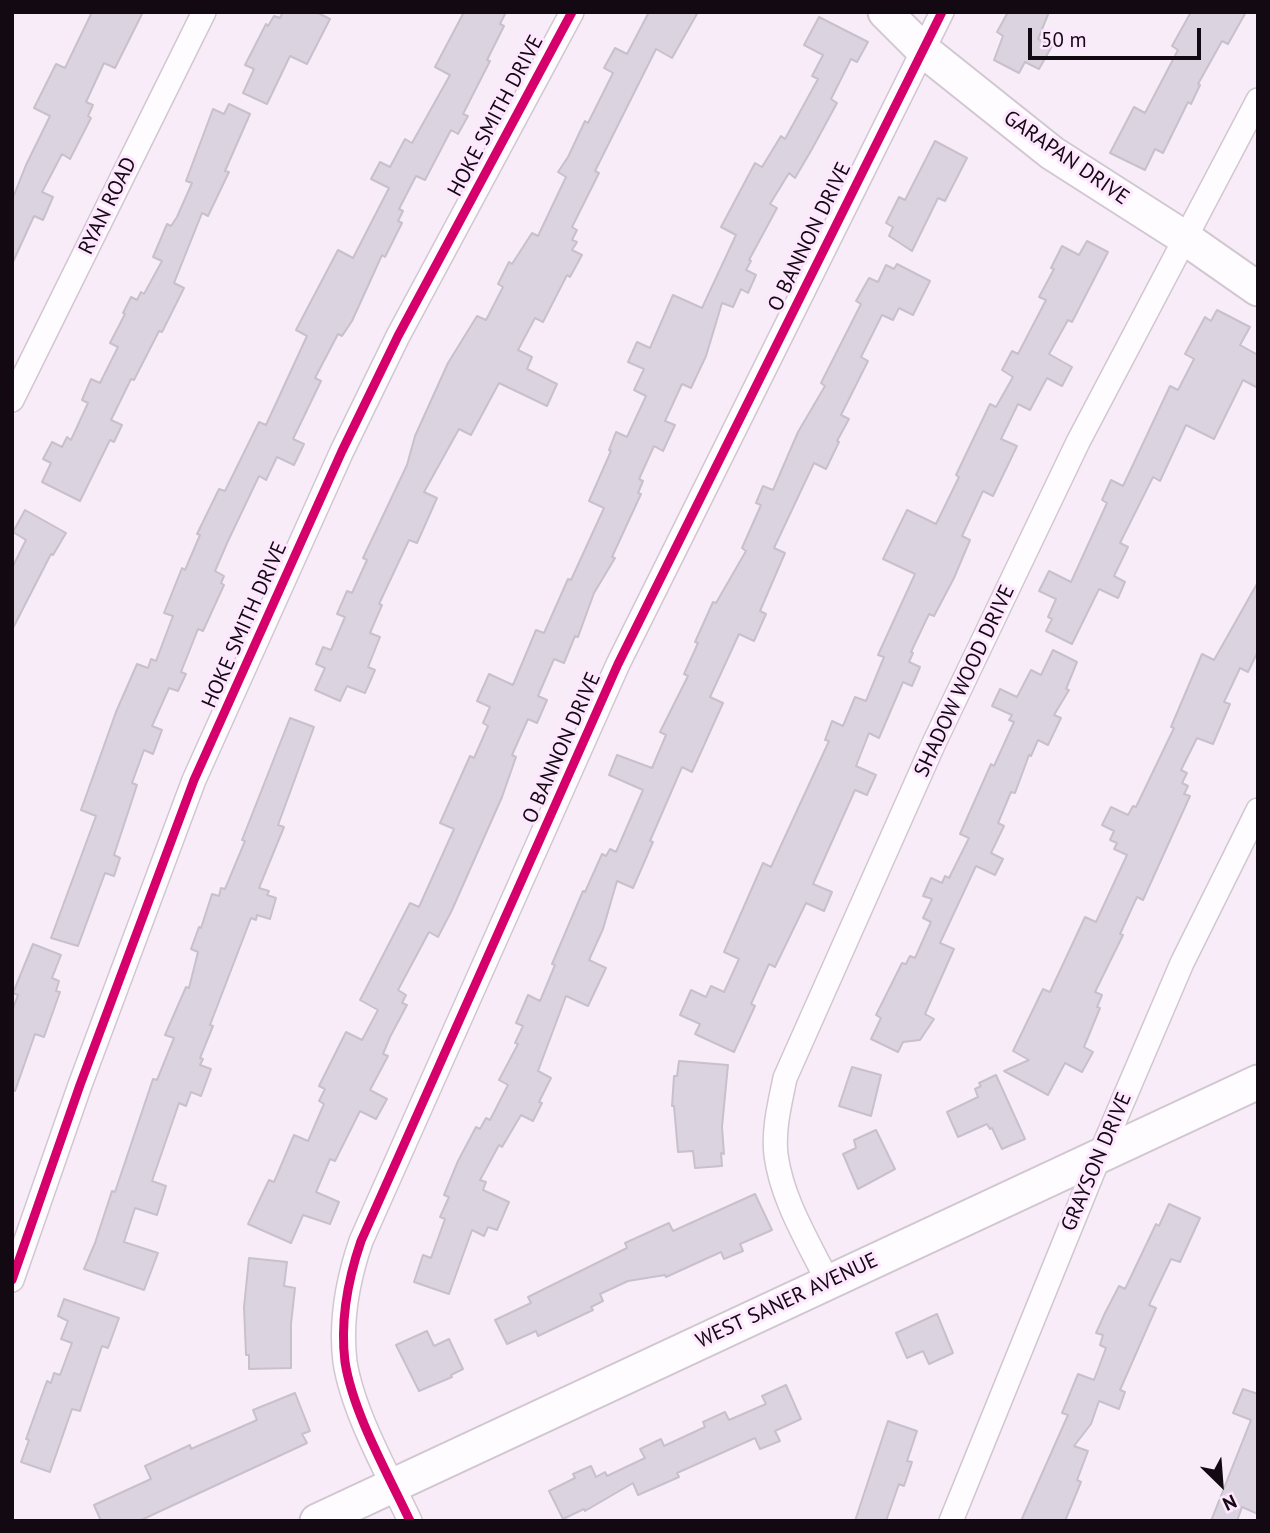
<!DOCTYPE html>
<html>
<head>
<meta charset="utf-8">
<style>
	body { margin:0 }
	#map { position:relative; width:1270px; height:1533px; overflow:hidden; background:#f9ecf9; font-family:"PT Sans",sans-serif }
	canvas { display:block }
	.frame { position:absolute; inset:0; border:14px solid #120912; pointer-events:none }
	.north { position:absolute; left:1186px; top:1449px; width:70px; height:70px; -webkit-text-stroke:5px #fee7fe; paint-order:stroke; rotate:155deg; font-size:19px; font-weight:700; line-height:28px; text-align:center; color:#120912 }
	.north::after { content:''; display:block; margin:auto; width:24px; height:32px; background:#120912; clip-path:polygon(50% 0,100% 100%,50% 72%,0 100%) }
	.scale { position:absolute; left:1028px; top:28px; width:173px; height:32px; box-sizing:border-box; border:4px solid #120912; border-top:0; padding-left:9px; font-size:21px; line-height:24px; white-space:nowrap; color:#120912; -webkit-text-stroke:5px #fee7fe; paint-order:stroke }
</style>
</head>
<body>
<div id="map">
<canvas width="1270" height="1533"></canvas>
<div class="frame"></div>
<div class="north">N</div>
<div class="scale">50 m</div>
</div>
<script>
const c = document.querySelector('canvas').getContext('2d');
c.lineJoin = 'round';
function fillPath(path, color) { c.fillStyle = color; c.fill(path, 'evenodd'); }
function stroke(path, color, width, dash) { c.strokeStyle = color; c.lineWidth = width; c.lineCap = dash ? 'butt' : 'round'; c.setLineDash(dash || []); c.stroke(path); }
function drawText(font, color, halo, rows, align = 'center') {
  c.font = font + ' "PT Sans",sans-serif'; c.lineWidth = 6; c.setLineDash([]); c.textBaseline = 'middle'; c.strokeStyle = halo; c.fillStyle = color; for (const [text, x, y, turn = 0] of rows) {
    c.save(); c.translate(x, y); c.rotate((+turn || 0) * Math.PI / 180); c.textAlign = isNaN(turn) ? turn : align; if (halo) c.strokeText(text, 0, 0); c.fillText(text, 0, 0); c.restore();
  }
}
const building = new Path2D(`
	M92,12H143L115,68L104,63L86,102L93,105L88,116L91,118L70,159L62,154L42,192L53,197L43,220L34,216L12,264V200L26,165L50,116L34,108L56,64L65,68Z
	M283,12H316L330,19L307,64L290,56L267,104L243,93L254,69L245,65L266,24L268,26L274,16L280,18Z
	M464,12H506L500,24L504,26L487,60L490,61L463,114L468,116L458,134L451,130L425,180L416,176L399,209L403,211L398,221L402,223L385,257L382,255L352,321L342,336L338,334L315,378L321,381L293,439L304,444L294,465L277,457L266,480L259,476L228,541L215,571L224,576L221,583L224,585L203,631L198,629L181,672L186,674L178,691L169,688L152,726L162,730L153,754L144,750L132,783L137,785L114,855L120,858L114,876L105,873L78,946L51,938L96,816L81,810L116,712L137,664L148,668L151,659L156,661L173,616L164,613L182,568L185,570L200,535L197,534L219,489L225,491L259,422L266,425L307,336L296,330L308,307L338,250L353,258L389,188L371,179L380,162L390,167L405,139L412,143L450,75L435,67Z
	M649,12H698L672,58L656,49L595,171L599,173L572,227L577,230L572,240L577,242L572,250L582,255L570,277L567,275L543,322L535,318L518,350L532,357L527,369L557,384L547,406L499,383L471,435L459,429L424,492L437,498L417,543L409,540L379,604L382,605L370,633L380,637L368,667L375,670L365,693L347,686L340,701L315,690L325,668L316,664L323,647L331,650L345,617L337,614L347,591L352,593L367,560L363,558L407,465L415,436L448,363L477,316L486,320L503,287L498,284L509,262L512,264L532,233L538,236L566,177L558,172L568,157L585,121L588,123L613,73L604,68L615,48L627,54Z
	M1008,12H1049L1038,39L1052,46L1039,69L1025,62L1019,73L994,60L1003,36L997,32Z
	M1191,12H1246L1228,44L1222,41L1198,84L1200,85L1191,104L1188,102L1163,153L1155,149L1145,170L1110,153L1134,107L1145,113L1178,50L1172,46Z
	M819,17L868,42L857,62L851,59L831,99L837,103L812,149L795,178L789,173L770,204L777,208L749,260L751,261L746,270L756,275L748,293L741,289L733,307L722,303L706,356L691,388L682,384L665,421L675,425L663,451L654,446L639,479L643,481L638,493L641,494L612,557L615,558L594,593L578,637L575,636L564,663L554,659L538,696L547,700L537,723L528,719L512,755L516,757L502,797L452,910L438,937L429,932L398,990L406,995L402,1003L407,1005L390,1037L383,1054L388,1056L370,1090L387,1099L376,1119L360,1111L335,1161L330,1159L316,1192L339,1202L330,1224L303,1215L291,1243L248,1224L269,1180L274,1182L294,1135L308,1141L324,1104L319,1101L325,1089L319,1086L346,1032L362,1040L378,1010L360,1000L410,903L419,907L454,829L440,823L470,756L474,758L488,726L483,723L490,707L477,701L489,674L513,685L536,630L544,633L568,579L571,580L604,508L589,501L611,451L609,450L616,432L627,437L646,396L634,390L644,369L628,362L637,342L650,348L673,295L702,308L736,235L721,227L755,163L762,167L781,136L785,139L818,79L812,76L823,55L804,45Z
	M229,104L250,114L225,171L229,172L208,216L202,213L174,283L184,288L162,332L159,331L134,380L131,379L111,420L122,425L114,442L110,440L80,501L42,482L51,463L43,459L52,442L62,447L67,437L71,440L88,403L82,400L91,379L100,383L118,347L110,343L125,314L123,313L131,297L137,300L141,292L144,294L162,261L153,257L167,224L171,226L177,217L192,183L186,181L213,109L224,114Z
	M935,141L967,158L945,201L938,198L912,251L889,236L893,227L886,223L899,197L905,200Z
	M1087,241L1108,252L1072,322L1068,320L1049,354L1072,367L1062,386L1047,378L1030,410L1018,404L1001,439L1017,446L993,496L983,491L962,536L970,540L954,578L934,616L929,614L911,652L913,653L909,662L920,667L912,686L903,682L879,738L869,733L856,766L876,775L867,795L855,790L813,884L832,892L824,911L806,903L775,967L769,964L751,1004L755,1006L734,1052L695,1034L700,1024L680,1015L691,990L706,997L711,986L724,992L739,959L724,952L763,863L771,867L829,741L825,740L832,721L843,726L855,697L866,701L884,657L878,655L915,574L883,559L907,510L936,524L959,477L956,475L990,404L996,407L1013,377L1002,370L1012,351L1018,354L1046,300L1039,297L1054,269L1051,268L1062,246L1079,255Z
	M897,264L930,281L913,315L899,308L893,320L882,315L861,357L868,361L841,415L849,419L837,441L839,442L826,469L814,463L774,548L785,553L760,611L766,614L754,641L739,634L710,697L723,703L692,772L682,767L650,841L653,842L633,888L617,881L603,929L589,960L606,968L588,1006L566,996L538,1071L551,1078L539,1102L542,1103L533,1121L521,1115L502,1147L499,1145L480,1180L486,1182L483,1190L509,1202L497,1230L488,1227L484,1236L472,1230L449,1294L414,1282L423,1255L431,1258L445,1219L440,1217L449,1197L444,1195L458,1161L476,1127L480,1129L486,1118L490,1120L508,1085L499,1080L518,1044L515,1043L523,1026L516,1023L528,995L540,1001L555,965L552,964L583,891L585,892L602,854L606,856L610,849L616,852L643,790L609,775L617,755L652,768L666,735L660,732L688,676L684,674L698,643L695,642L713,602L716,603L746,551L742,548L761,505L756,503L763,486L773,490L798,432L825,386L821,383L861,304L856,301L869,278L878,282L886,265L894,269Z
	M1217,310L1250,327L1240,345L1258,355V388L1243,380L1214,439L1186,425L1160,481L1153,477L1120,543L1128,547L1114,576L1125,582L1118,598L1099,589L1072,644L1046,631L1052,619L1048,617L1056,599L1039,591L1049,571L1071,582L1107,503L1102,500L1111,480L1123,486L1170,386L1178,390L1194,359L1185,354L1205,317L1211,321Z
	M25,510L66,533L53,555L51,554L12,630V568L26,540L13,532Z
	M1258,582V651L1248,672L1240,668L1224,702L1230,704L1213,744L1197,738L1181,770L1187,773L1182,783L1188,786L1184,794L1190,796L1143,900L1137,897L1120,934L1123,935L1095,992L1102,995L1097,1007L1100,1008L1084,1047L1093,1052L1082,1072L1065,1063L1048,1095L1004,1071L1029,1060L1013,1051L1043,989L1050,992L1085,917L1096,922L1127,855L1114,849L1117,843L1110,840L1114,831L1102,825L1111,807L1128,815L1133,806L1136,807L1174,728L1171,727L1202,654L1214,660Z
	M1053,650L1077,662L1066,689L1069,690L1054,715L1061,718L1048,745L1038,740L1031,756L1029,755L1015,793L1011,792L998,823L1004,826L991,853L1003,859L995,875L976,866L940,943L954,949L925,1014L934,1019L920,1040L903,1042L898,1052L871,1039L881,1018L876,1015L902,963L906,964L910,956L915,958L931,922L923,918L932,899L923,896L931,878L942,883L945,876L949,878L969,838L960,834L991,764L994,766L1014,722L1009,720L1012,715L992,706L1000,689L1017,697L1031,670L1041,675Z
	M290,718L314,727L278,825L284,827L259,888L269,891L267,895L276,898L270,919L257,915L256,920L251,918L210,1025L213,1026L200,1058L203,1059L200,1065L211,1069L201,1096L191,1092L186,1106L179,1103L152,1181L166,1186L157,1215L135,1208L124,1242L158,1253L144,1290L84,1269L95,1243L112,1191L115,1192L153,1079L157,1080L174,1038L165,1035L186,987L189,988L198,952L191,949L199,927L201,928L212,894L219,896L221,888L225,889L245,841L242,840Z
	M33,944L61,955L52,978L59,981L56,991L60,992L44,1037L35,1034L15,1091L12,1090V1011L18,995L13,993Z
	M679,1061L728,1065L722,1127L724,1154L721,1153L722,1166L695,1168L693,1151L678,1152L674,1106H672L674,1076H677Z
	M852,1067L881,1075L871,1116L839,1106Z
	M996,1075L1025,1139L1002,1149L992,1128L990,1129L987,1124L958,1137L947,1112L978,1097L975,1089L981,1086L979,1083Z
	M876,1130L895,1169L858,1189L843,1154L856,1148L854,1140Z
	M755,1194L772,1230L740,1244L743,1251L724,1259L721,1252L666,1277L665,1275L628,1281L600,1294L603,1301L591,1307L593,1310L538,1336L536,1331L507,1344L495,1320L531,1303L528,1297L627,1248L625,1243L669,1223L673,1231Z
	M1169,1204L1200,1218L1180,1262L1171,1259L1149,1305L1156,1308L1120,1390L1125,1392L1119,1409L1099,1401L1091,1424L1074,1446L1088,1451L1077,1480L1081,1482L1065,1521H1021L1068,1415L1062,1413L1078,1374L1094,1380L1106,1348L1100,1345L1103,1335L1096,1333L1105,1313L1119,1286L1125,1289L1156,1224L1159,1226Z
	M249,1258L287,1262L284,1286L295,1288L291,1324V1368L249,1369V1355H246L244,1307Z
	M64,1299L119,1318L108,1348L102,1346L80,1411L72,1409L50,1472L21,1462L29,1440L26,1439L47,1381L51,1383L54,1373L60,1375L72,1343L61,1339L68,1321L58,1316Z
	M937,1314L953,1353L929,1364L923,1351L907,1358L896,1333Z
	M427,1331L434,1346L449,1339L463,1369L451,1375L452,1377L419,1391L396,1345Z
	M786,1385L801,1419L775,1431L780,1441L760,1449L755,1438L677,1473L679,1477L638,1495L633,1483L585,1511L584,1509L563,1519L549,1491L575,1478L573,1474L591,1466L596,1477L605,1472L607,1476L645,1458L640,1449L661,1439L664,1446L705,1427L703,1422L725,1412L729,1420L766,1404L762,1396Z
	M1243,1389L1258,1394V1514L1242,1507L1237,1521H1211L1251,1420L1233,1413Z
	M295,1393L310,1431L302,1434L307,1443L139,1521H101L94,1505L151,1479L145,1466L190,1445L191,1449L257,1420L253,1410Z
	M888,1421L917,1431L907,1461L912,1462L904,1486L899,1484L886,1521H855Z`);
fillPath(building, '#dbd3e0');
stroke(building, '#c7c1cc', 2);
const street = new Path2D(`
	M12,400L204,12
	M12,1280L80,1085L194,780L342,451L398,336L572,12
	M828,1282C808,1241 782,1200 776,1155C773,1129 780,1103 785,1078L934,743L1078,442L1258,100
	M410,1521C388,1474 353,1413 345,1362C340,1321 348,1279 361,1241L618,664L942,12
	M951,1521L1099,1157L1182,963L1258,810`);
const secondary = new Path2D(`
	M885,12L923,50L1052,153L1185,238L1258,289
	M317,1521L1258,1082`);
stroke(street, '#d1c7d1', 26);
stroke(secondary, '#d1c7d1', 37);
stroke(street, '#fefcfe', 23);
stroke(secondary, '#fefcfe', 33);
stroke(new Path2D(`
	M12,1280L80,1085L194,780L342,451L398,336L572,12
	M410,1521C388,1474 353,1413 345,1362C340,1321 348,1279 361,1241L618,664L942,12`), '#d6006c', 9);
drawText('21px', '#120912', '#fee7fe', [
	["HOKE SMITH DRIVE",496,116,-62],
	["GARAPAN DRIVE",1066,158,35],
	["RYAN ROAD",108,206,-64],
	["O BANNON DRIVE",810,237,-64],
	["HOKE SMITH DRIVE",245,625,-66],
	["SHADOW WOOD DRIVE",965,681,-65],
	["O BANNON DRIVE",562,748,-66],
	["GRAYSON DRIVE",1097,1162,-67],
	["WEST SANER AVENUE",787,1301,-25]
]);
</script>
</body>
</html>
